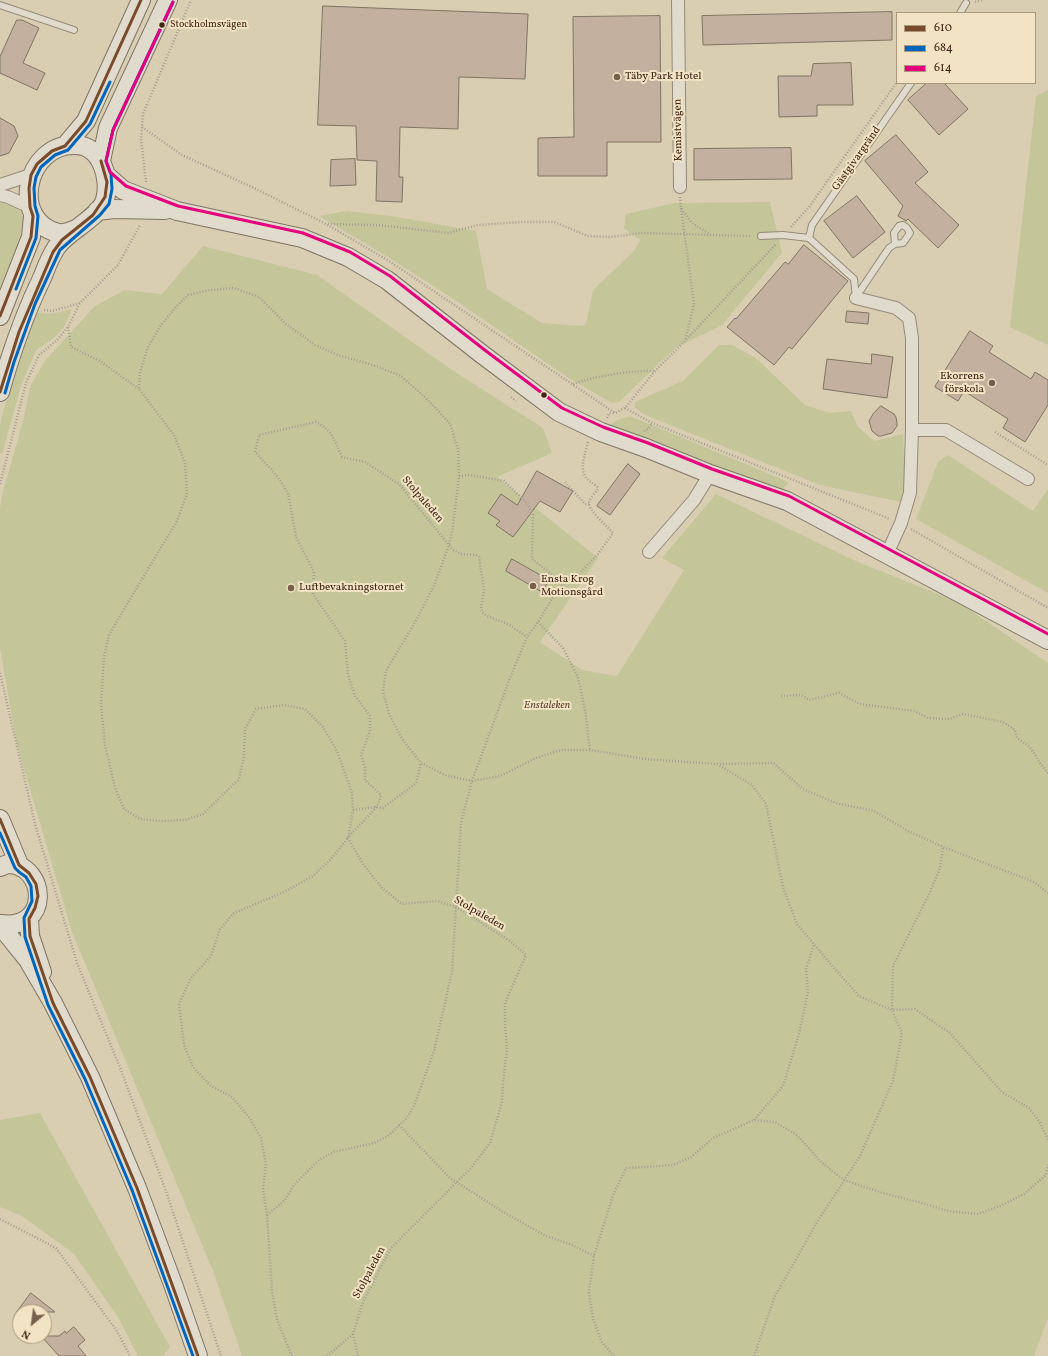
<!DOCTYPE html>
<html>
<head>
<meta charset="utf-8">
<style>
	body { margin:0 }
	#map { position:relative; width:1048px; height:1356px; overflow:hidden; background:#d9ceb2; font-family:Vollkorn,serif }
	canvas { display:block }
	.legend { position:absolute; left:896px; top:12px; width:140px; height:72px; box-sizing:border-box; background:#f1e3c3; border:1px solid #ab977e; margin:0; padding:5px 7px; list-style:none; font-size:12px; color:#412517 }
	.legend li { display:flex; align-items:center; gap:8px; height:20px }
	.legend b { width:20px; border:1px solid #ab977e }
	.north { position:absolute; left:12px; top:1304px; width:40px; height:40px; box-sizing:border-box; background:#f1e3c3; border:1px solid #ab977e; border-radius:50%; rotate:209deg; font-size:11px; font-weight:700; line-height:16px; text-align:center; color:#412517 }
	.north::after { content:''; display:block; margin:auto; width:14px; height:18px; background:#76604d; clip-path:polygon(50% 0,100% 100%,50% 72%,0 100%) }
</style>
</head>
<body>
<div id="map">
<canvas width="1048" height="1356"></canvas>
<ul class="legend">
<li><b style="height:5px;background:#7a4b2a"></b>610</li>
<li><b style="height:5px;background:#0065bd"></b>684</li>
<li><b style="height:5px;background:#e5007d"></b>614</li>
</ul>
<div class="north">N</div>
</div>
<script>
const c = document.querySelector('canvas').getContext('2d');
c.lineJoin = 'round';
function fillPath(path, color) { c.fillStyle = color; c.fill(path, 'evenodd'); }
function stroke(path, color, width, dash) { c.strokeStyle = color; c.lineWidth = width; c.lineCap = dash ? 'butt' : 'round'; c.setLineDash(dash || []); c.stroke(path); }
function drawText(font, color, halo, rows, align = 'center') {
  c.font = font + ' Vollkorn,serif'; c.lineWidth = 4; c.setLineDash([]); c.textBaseline = 'middle'; c.strokeStyle = halo; c.fillStyle = color; for (const [text, x, y, turn = 0] of rows) {
    c.save(); c.translate(x, y); c.rotate((+turn || 0) * Math.PI / 180); c.textAlign = isNaN(turn) ? turn : align; if (halo) c.strokeText(text, 0, 0); c.fillText(text, 0, 0); c.restore();
  }
}
fillPath(new Path2D(`
	M1048,90V345L1010,327L1036,96Z
	M770,202L782,253L722,325L675,348L619,402L612,403L567,377L458,302L388,257L319,216L347,211L391,216L476,231L487,289L542,323L581,326L586,324L593,290L634,251L640,240L624,228L626,214L674,203Z
	M0,203L14,206L21,212L24,223L20,240L0,288Z
	M203,246L317,275L455,372L543,428L552,453L497,477L598,558L540,642L582,670L617,676L684,570L662,558L716,494L858,562L958,602L1048,663V1318L1034,1356H242L213,1271L72,932L17,745L0,648V507L3,491L23,422L30,387L44,362L95,306L125,290L162,294Z
	M72,309L64,327L54,338L36,350L21,386L2,454L0,453V424L24,338L36,312C49,316 59,312 72,309Z
	M719,345H732L756,358L805,405L830,413L851,411L858,427L874,441L903,434L905,483L901,502L820,485L645,415L635,408V402L683,381Z
	M630,416L784,480L788,483L781,491L608,427L617,420Z
	M948,455L1033,511L1048,489V593L916,519L938,462Z
	M40,1113L170,1347L163,1356H138L118,1317L74,1254L22,1216L0,1207V1120Z`), '#c5c59a');
const building = new Path2D(`
	M323,6L528,14L525,79L459,77L458,129L400,127L399,177H403L402,202L376,201L377,161L357,160L356,126L318,125Z
	M892,12V40L703,45L702,16Z
	M660,16L661,142H607V176H538V138L574,137L573,17Z
	M17,20H22L39,28L23,63L45,73L37,90L0,73V57Z
	M851,63L853,105H817V116L779,117L778,76H811L813,64Z
	M927,83H944L968,109L939,135L908,100Z
	M0,118L14,126L18,136L9,153L0,156Z
	M896,135L928,172L915,183L959,225L938,248L908,219L906,221L898,216L903,206L865,161Z
	M791,148L792,179L694,180V149Z
	M355,159L356,185L330,186L331,160Z
	M857,196L885,232L853,258L824,221Z
	M804,245L848,281L792,349L789,347L774,365L727,327L735,318L736,319L785,262L788,264Z
	M847,311L869,313L868,324L846,322Z
	M970,331L993,346L989,352L1031,379L1035,372L1048,380V405L1025,442L1003,428L1008,419L964,391L958,401L935,387Z
	M872,354L893,357L887,398L823,389L827,359L871,364Z
	M881,406L894,414L896,417L897,423V426L892,433L881,436H878L872,431L869,421L873,414Z
	M628,464L640,474L610,515L597,506Z
	M537,471L573,491L560,512L540,501L513,537L496,525L500,521L488,513L501,494L517,505Z
	M512,559L549,580L542,592L506,571Z
	M31,1293L55,1312H17Z
	M74,1327L85,1340L78,1346L86,1356H59L41,1336H59L65,1331L66,1333Z`);
fillPath(building, '#c3b09f');
stroke(building, '#7e7464', 1);
const lane = new Path2D(`
	M0,5L74,30
	M960,13L966,3
	M761,236L783,235L809,238L854,279L856,298
	M809,238L812,225L911,83
	M856,297L889,248L895,244L903,243L910,233L907,228L903,225L899,226L894,233L895,244`);
const street = new Path2D(`
	M678,0L680,187
	M0,185L31,175
	M0,195L8,197L30,207
	M856,298L896,308L909,318L912,338V430L910,493L901,523L887,554
	M912,430H946L1028,479
	M649,552L694,500L710,474`);
const secondary = new Path2D(`
	M65,146L86,121L141,0
	M101,161L108,128L168,0
	M106,175L123,190L177,211L302,238L348,257L387,280L483,355L559,412L601,432L646,448L710,474L787,501L1048,640
	M97,211L114,209L165,210
	M0,316L31,237L33,216
	M0,392C11,353 24,315 42,278C46,268 50,257 56,248C66,232 99,218 105,200C111,178 101,144 74,145C25,145 10,221 58,233C63,234 71,231 76,229
	M0,819L20,867
	M0,867C3,866 6,864 9,864C46,865 52,931 0,924
	M29,919L30,936L42,972
	M0,925L28,960L53,1003L90,1077L137,1188L174,1287L198,1356`);
stroke(lane, '#948a79', 8);
stroke(street, '#948a79', 14);
stroke(secondary, '#7e7464', 20);
stroke(new Path2D(`
	M975,2L982,0
	M142,127L182,155L252,187L326,224L389,261L615,413L625,408L655,371L685,341L776,244
	M146,182L141,139L143,114L191,0
	M680,197L681,208L692,223L711,235L752,236
	M681,208L694,304L685,341
	M328,224L378,225L448,233L478,225L522,222H554L588,236L610,237L642,233L711,235
	M791,227L809,207L897,82
	M44,310L52,311L80,303
	M68,327L71,347L100,361L139,389
	M573,384C594,376 633,370 655,371
	M511,397L516,401
	M625,408L652,423L890,519
	M607,418L609,413H615
	M644,431L648,429L652,423
	M995,432L1048,465
	M459,476L470,475L504,481L527,503L533,515L532,559L564,584
	M565,482L585,504H589
	M0,484L26,383L39,355L57,340L68,327L80,303L118,265L140,225
	M911,529L1048,608
	M538,622L563,648L578,677L585,710L590,750
	M0,673L35,824L77,963L121,1070L167,1194L221,1356
	M781,696L801,695L809,700L839,693L860,704L914,711L928,718L949,719L963,714L1003,722L1015,730L1017,738L1030,747L1040,763L1048,773
	M717,764L752,785L766,804L783,887L797,924L834,968L859,996L892,1010L915,1009L950,1033L1002,1092L1029,1108L1039,1121L1048,1139
	M353,810L375,807L383,808L416,783L421,763
	M754,1120L783,1086L799,1034L808,992L806,969L814,944
	M399,1125L450,1178L505,1213L546,1236L570,1244L594,1256
	M267,1215L285,1200L294,1185L319,1160L334,1152L374,1143L388,1136L407,1118L414,1106L434,1051L452,972L461,823L472,781L510,678L527,637L538,622L553,597L564,584L581,572L598,554L613,533C607,526 589,511 589,503C590,498 595,493 598,489L597,486C576,475 583,462 588,442
	M0,1219L56,1248L117,1331L130,1356
	M353,1334L358,1356
	M292,1356L277,1320L272,1291L267,1215L263,1189L266,1164L261,1138L249,1117L232,1097L211,1086L193,1067L184,1045L179,1004L191,978L211,956L220,929L234,913L284,892L313,876L330,860L348,838L353,810L352,793L337,751L323,727L305,709L283,705L256,709L245,729L244,756L239,779L203,814L185,820L161,821L140,819L124,809L115,788L105,745L101,705L104,657L109,635L130,599L177,521L187,494L185,463L174,435L139,389L140,372L148,347L161,325L176,307L188,295L210,290L234,288L259,297L286,324L315,345L338,355L376,366L401,376L430,402L450,424L458,449L459,476L453,526L449,545L434,586L418,617L386,671L383,691L389,714L402,739L421,763L445,775L472,781L500,776L536,758L561,750H590L645,759L717,764L773,763L803,789L836,803L874,811L908,831L943,847L1034,882L1048,893
	M327,1356L353,1334L363,1302L391,1248L471,1168L490,1143L502,1102L503,1082L507,1049L505,1024V1003L526,955L510,941L456,907L437,901L402,904L382,888L363,864L348,838C357,825 379,811 381,795L365,780V767L361,755L370,731V716L355,696L348,675L345,641L313,594L314,572L296,537L288,493L277,476L255,452L259,435L316,422C333,431 334,440 342,457L365,462L399,484L453,550L462,554L476,555L479,557L484,590L481,608L482,612L487,616L508,624L527,637
	M614,1356L602,1342L593,1319L589,1293L594,1256L613,1195L626,1168L645,1167L673,1165L691,1157L713,1138L754,1120L775,1122L798,1136L821,1162L844,1180L883,1193L922,1203L948,1211L977,1214L1000,1206L1024,1194L1046,1175L1048,1165
	M754,1356L775,1296L819,1219L860,1156L893,1081L902,1033L892,1010L893,966L930,892L940,868L943,847`), '#a59e93', 2.5, [1, 2]);
stroke(lane, '#e1dbcd', 6);
stroke(street, '#e1dbcd', 12);
stroke(secondary, '#e1dbcd', 18);
stroke(new Path2D(`
	M0,316L31,237L33,216L30,207L29,188L31,175L37,164L52,151L65,146L86,121L141,0
	M0,392L19,332L53,252L62,240L93,215L105,197L107,182L101,161
	M0,819L19,865L29,873L36,884L38,896L35,908L29,919L30,936L53,1003L90,1077L137,1188L198,1356`), '#7a4b2a', 3);
stroke(new Path2D(`
	M16,289L36,238L38,216L35,206L34,188L36,177L41,167L55,155L68,150L90,124L110,82
	M5,393L14,362L35,304L60,250L100,215L109,204L112,189L111,174L106,161L113,130L173,2
	M0,833L15,868L19,872L26,877L31,886L32,901L24,918L25,937L48,1005L85,1079L132,1190L193,1356`), '#0065bd', 3);
stroke(new Path2D(`
	M173,2L113,130L106,161L110,172L126,186L178,206L303,233L350,252L390,276L486,351L562,408L603,427L648,443L712,469L789,496L1048,634`), '#e5007d', 3);
for (const [x, y, r, color] of [
	[162,25,3.5,"#412517"],
	[617,77,4,"#76604d"],
	[992,383,4,"#76604d"],
	[544,395,3.5,"#412517"],
	[533,586,4,"#76604d"],
	[291,588,4,"#76604d"]
]) { const dot = new Path2D(); dot.arc(x, y, r, 0, 2 * Math.PI); c.fillStyle = color; c.fill(dot); stroke(dot, '#f1e3c3', 1.5); }
drawText('10px', '#412517', '#f1e3c3', [
	["Stockholmsvägen",170,25]
], 'left');
drawText('11px', '#412517', '#f1e3c3', [
	["Täby Park Hotel",625,77],
	["Ekorrens",984,377,"right"],
	["förskola",984,390,"right"],
	["Ensta Krog",541,580],
	["Motionsgård",541,593],
	["Luftbevakningstornet",299,588]
], 'left');
drawText('11px', '#412517', '#f1e3c3', [
	["Kemistvägen",679,130,-91],
	["Gästgivargränd",857,159,-55],
	["Stolpaleden",422,500,49],
	["Stolpaleden",479,914,30],
	["Stolpaleden",370,1273,-62]
]);
drawText('italic 11px', '#5e4b33', '#f1e3c3', [
	["Enstaleken",547,706]
]);
</script>
</body>
</html>
